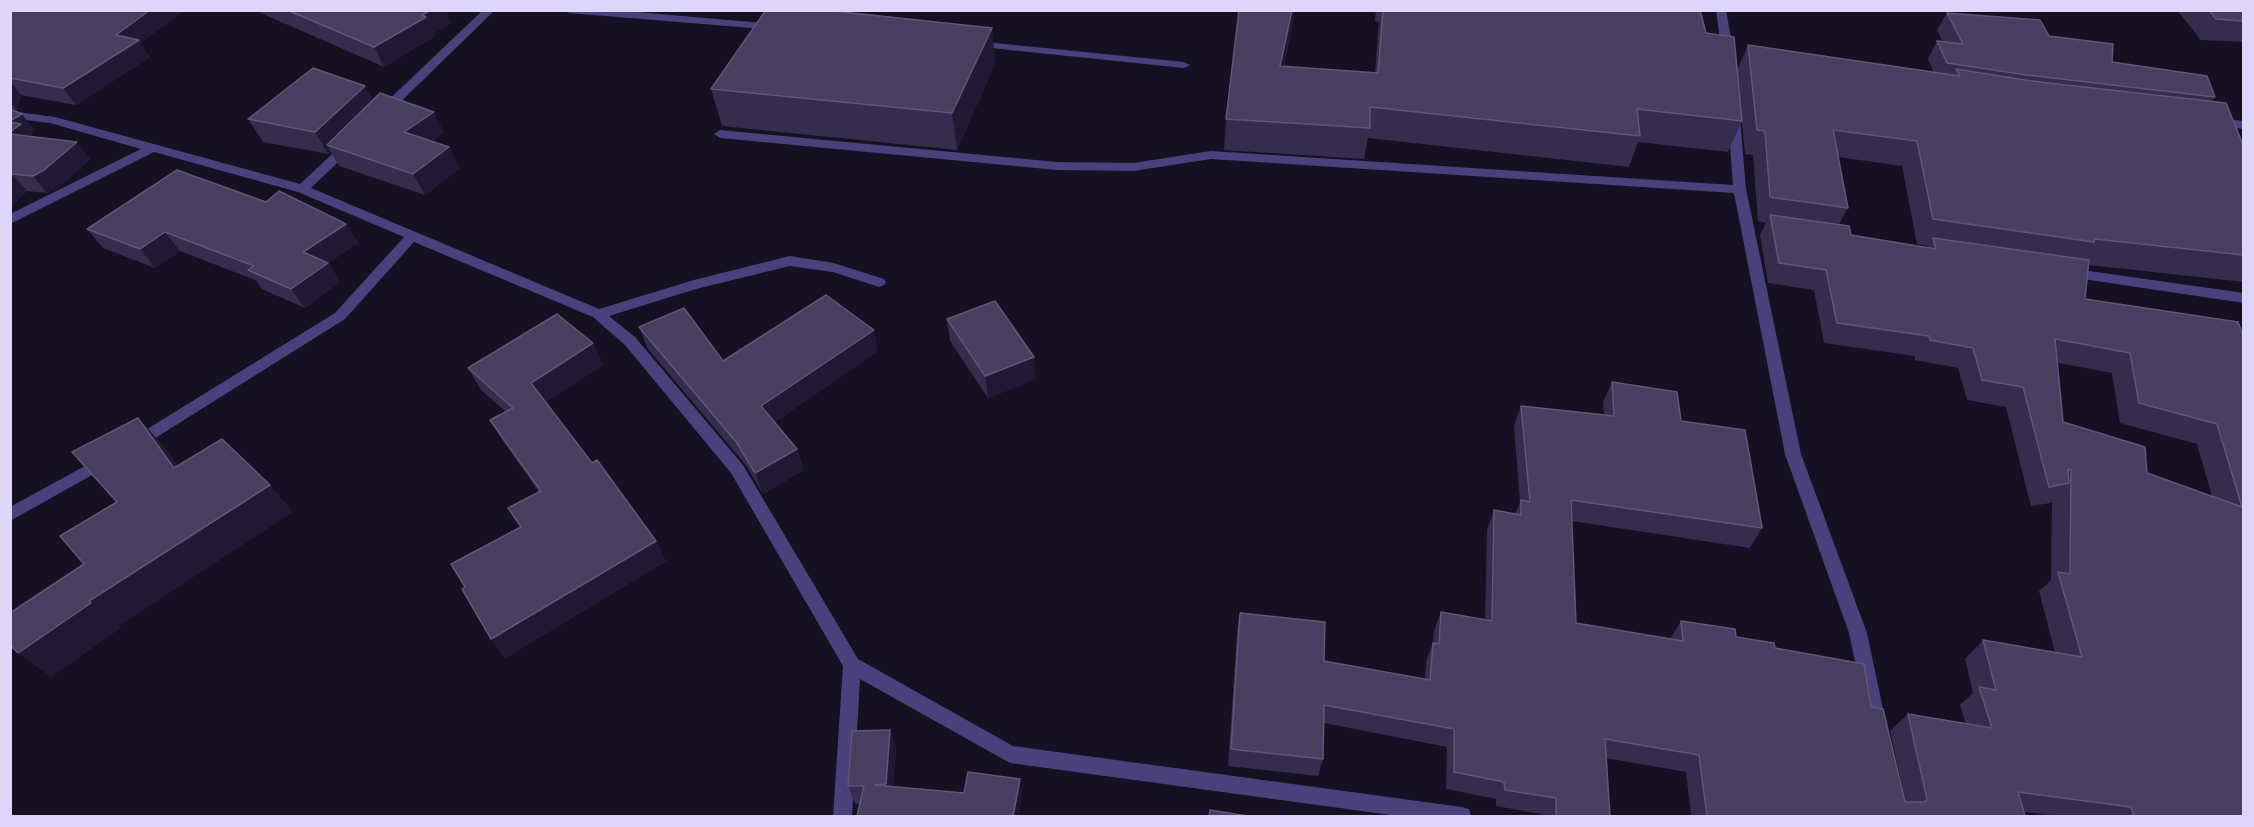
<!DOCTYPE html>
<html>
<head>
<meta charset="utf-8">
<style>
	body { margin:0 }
	#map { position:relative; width:2254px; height:827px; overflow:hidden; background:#151122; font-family:Manrope,sans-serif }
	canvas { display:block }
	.frame { position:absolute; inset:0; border:12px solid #ded6fa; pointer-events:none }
</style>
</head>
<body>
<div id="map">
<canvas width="2254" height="827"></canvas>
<div class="frame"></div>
</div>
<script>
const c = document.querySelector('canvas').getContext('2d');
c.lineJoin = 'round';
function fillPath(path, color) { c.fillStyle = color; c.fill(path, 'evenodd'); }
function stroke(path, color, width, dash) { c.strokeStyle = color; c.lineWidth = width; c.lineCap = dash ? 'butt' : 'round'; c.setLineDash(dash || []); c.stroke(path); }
fillPath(new Path2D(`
	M483,10H495L387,115H379V109Z
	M564,10H614L775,24L780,27L775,30L569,13Z
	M1716,10H1726L1734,55L1732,57L1728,58L1722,55Z
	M975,41L1184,62L1190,65L1184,68L971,46V42Z
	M10,111L55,117L300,184L345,142H353V148L311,188L599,309L694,280L790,256L834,263L884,279L886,282L884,285L879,287L833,272L790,266L696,289L609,316L635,337L743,465L858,659L1013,746L1462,807L1469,809L1471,816H1398L1010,763L860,679L852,816H833L843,666L731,473L625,345L593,317L414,242L345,319L141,447H131L128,443L131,439L335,313L404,237L298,192L154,152L10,224V214L141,149L50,123L10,118Z
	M1734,114L1740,118L1746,189L1801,454L1867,633L1887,728L1884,734L1878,736L1872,734L1869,728L1849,633L1785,454L1734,193L1211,159L1133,171L1057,170L720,138L714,134L720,130L1057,162L1133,163L1211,151L1733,185L1728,118Z
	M2215,118L2244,121V129L2211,125L2209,122Z
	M2068,268L2244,293V303L2063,276L2061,273L2063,270Z
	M105,455L110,457L113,461L110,465L10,521V507Z`), '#49417b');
fillPath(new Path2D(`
	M10,10H184L140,43L150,57L76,105L21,95L17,110L10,109Z
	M254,10H445L451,23L434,33L435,36L384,67Z
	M1295,10L1284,66L1375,73L1379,22L1375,21L1376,10H1700L1706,33L1742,121L1728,152L1638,142L1629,167L1368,138L1364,159L1224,150L1226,119Z
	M2177,10H2244V42L2201,40Z
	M1947,13L2049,36L2112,62L2215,97L2212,101L2244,147V282L2089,265L2085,299L2244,338V816H2059L2023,812L2025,816H1691L1686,772L1606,758L1610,816H1546V815L1496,806V799L1446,789L1447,747L1324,723L1323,759L1318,776L1228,766L1237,632L1240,613L1324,661L1425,679L1426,661L1433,643L1434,630L1441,612L1485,620L1487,530L1494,510L1515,514L1520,502L1514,426L1521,406L1604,414L1603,402L1612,382L1681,421L1762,528L1750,548L1572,521L1576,623L1670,639L1681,621L1775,648L1871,707L1905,799L1890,731L1908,714L1966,724L1960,705L1973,693L1965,659L1983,640L2055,653L2039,591L2051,580L2052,501L2051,503L2031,506L2006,407L1967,400L1958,368L1915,360V356L1824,343L1814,290L1768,283L1760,235L1766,223L1758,221L1753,155L1745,154L1737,70L1748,45L1934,73L1928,59L1937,41L1943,42L1937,30ZM1838,157L1902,166L1917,244L1928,246L1927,248L1851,235L1839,224L1848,208ZM2058,363L2112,373L2120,423L2197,444L2212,496L2147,473L2063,422Z
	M992,28L995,64L957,150L722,126L711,89Z
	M373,100L444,132L432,141L449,147L460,168L425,195L339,166L331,152L328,154L263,142L248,119Z
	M10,109L22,114L35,131L30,135L31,137L90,159L58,188L47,193L27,191L11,206Z
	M266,202L346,224L358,243L328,263L340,282L305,308L262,289L255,280L180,251L155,268L103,248L87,229Z
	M947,319L1036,379L988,398L950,341Z
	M639,327L723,361L878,351L775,422L797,449L804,470L763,494L745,464L648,349Z
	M593,343L603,365L546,402L666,561L505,658L491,639L465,587L520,527L539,492L503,441L490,420L506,412L481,390L468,368Z
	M890,730L896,748L893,787L964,793L1022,796L855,804L848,786Z`), '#362c4d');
fillPath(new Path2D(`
	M150,10H184L140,43L150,57L76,105L63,88L116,35Z
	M431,10H445L451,23L434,33L435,36L384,67L374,47L422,15Z
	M1292,10H1295L1277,96L1280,66Z
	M992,28L995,64L957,150L952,113Z
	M10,81L21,95L17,110L10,102Z
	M365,86L377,108L327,145L331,152L328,154L315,132Z
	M434,112L444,132L415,152L404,132Z
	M22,114L35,131L30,135L35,141L10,138V121Z
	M77,142L90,159L58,188L47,193L33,176Z
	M449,147L460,168L425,195L413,174Z
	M12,174L27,191L11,206L10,176Z
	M346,224L358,243L328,263L340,282L305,308L291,289L303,252Z
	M165,232L180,251L155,268L140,249Z
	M874,330L878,351L768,427L761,406Z
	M593,343L603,365L543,404L531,383Z
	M1034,357L1036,379L988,398L985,376Z
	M138,418L163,445L199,494L174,468Z
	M797,449L804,470L763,494L755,473Z
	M270,485L293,512L119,626L121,628L51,677L18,653L89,601Z
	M656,541L666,561L505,658L491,639Z
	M890,730L896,748L892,802L886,784Z
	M1020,779L1022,796L1019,816H1013Z`), '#211934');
const building = new Path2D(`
	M10,10H150L116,35L139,40L63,88L10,78Z
	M287,10H431L422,15L426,17L374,47Z
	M766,10H824L992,28L952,113L711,89Z
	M1239,10H1292L1280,66L1378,73L1383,10H1700L1706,33L1734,37L1742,121L1637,109L1640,136L1370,107V128L1226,119Z
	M2209,10H2244V21L2216,19Z
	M1947,13L2040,20L2049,36L2113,44L2112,62L2207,76L2215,97L2027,75L1947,63L1937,41L1963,44Z
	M1748,45L1960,76L1956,69L2031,81L2226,103L2244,147V255L2095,239L2094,242L1933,219L1917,141L1833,130L1848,208L1770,197L1765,131L1757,130Z
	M313,68L365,86L315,132L248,119Z
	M380,93L434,112L404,132L449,147L413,174L327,145Z
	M10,109L22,114L10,121Z
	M10,122L21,124L10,132Z
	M10,134L77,142L44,170L33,176L12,174L10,176Z
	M177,170L266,202L279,191L346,224L303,252L328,263L291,289L248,270L254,266L165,232L140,249L87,229Z
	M1770,215L1849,226L1851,235L1936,249L1933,238L2089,260L2085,299L2238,322L2244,338V816H2134L2131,807L2018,792L2025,816H1707L1699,755L1605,739L1610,816H1556V798L1505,790L1504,782L1454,772V729L1324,705L1323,759L1231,749L1240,613L1325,622L1324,661L1430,680L1433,643L1439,644L1441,612L1492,621L1494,510L1521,515V500L1530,502L1521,406L1614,416L1612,382L1677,392L1681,421L1745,430L1762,528L1571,500L1576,623L1683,641L1681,621L1735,629L1736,637L1774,643L1775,648L1864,664L1871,707L1883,709L1905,802H1925L1927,799L1908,714L1992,728L1979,687L1996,690L1983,640L2082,657L2058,572L2070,574L2071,470L2068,469L2069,483L2049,487L2023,387L1982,380L1973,348L1930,340L1929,336L1837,323L1826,270L1779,263ZM2055,339L2130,353L2139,403L2217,424L2242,507L2147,473L2145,447L2063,422Z
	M826,295L874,330L761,406L797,449L755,473L737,443L639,327L684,308L723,361Z
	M995,301L1034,357L985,376L947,319Z
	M557,314L593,343L531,383L592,463L597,460L656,541L491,639L462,589L465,587L451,564L521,527L508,508L541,491L490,420L513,408L468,368Z
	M138,418L174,468L222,439L270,485L89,601L91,603L18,653L10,645V613L84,564L60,536L117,502L72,452Z
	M890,730L886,784L874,785L964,793L968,772L1020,779L1013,816H857L864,786H848L852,731Z
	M1210,810L1248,816H1209Z`);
fillPath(building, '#483e60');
stroke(building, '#5f5678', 1.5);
</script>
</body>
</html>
